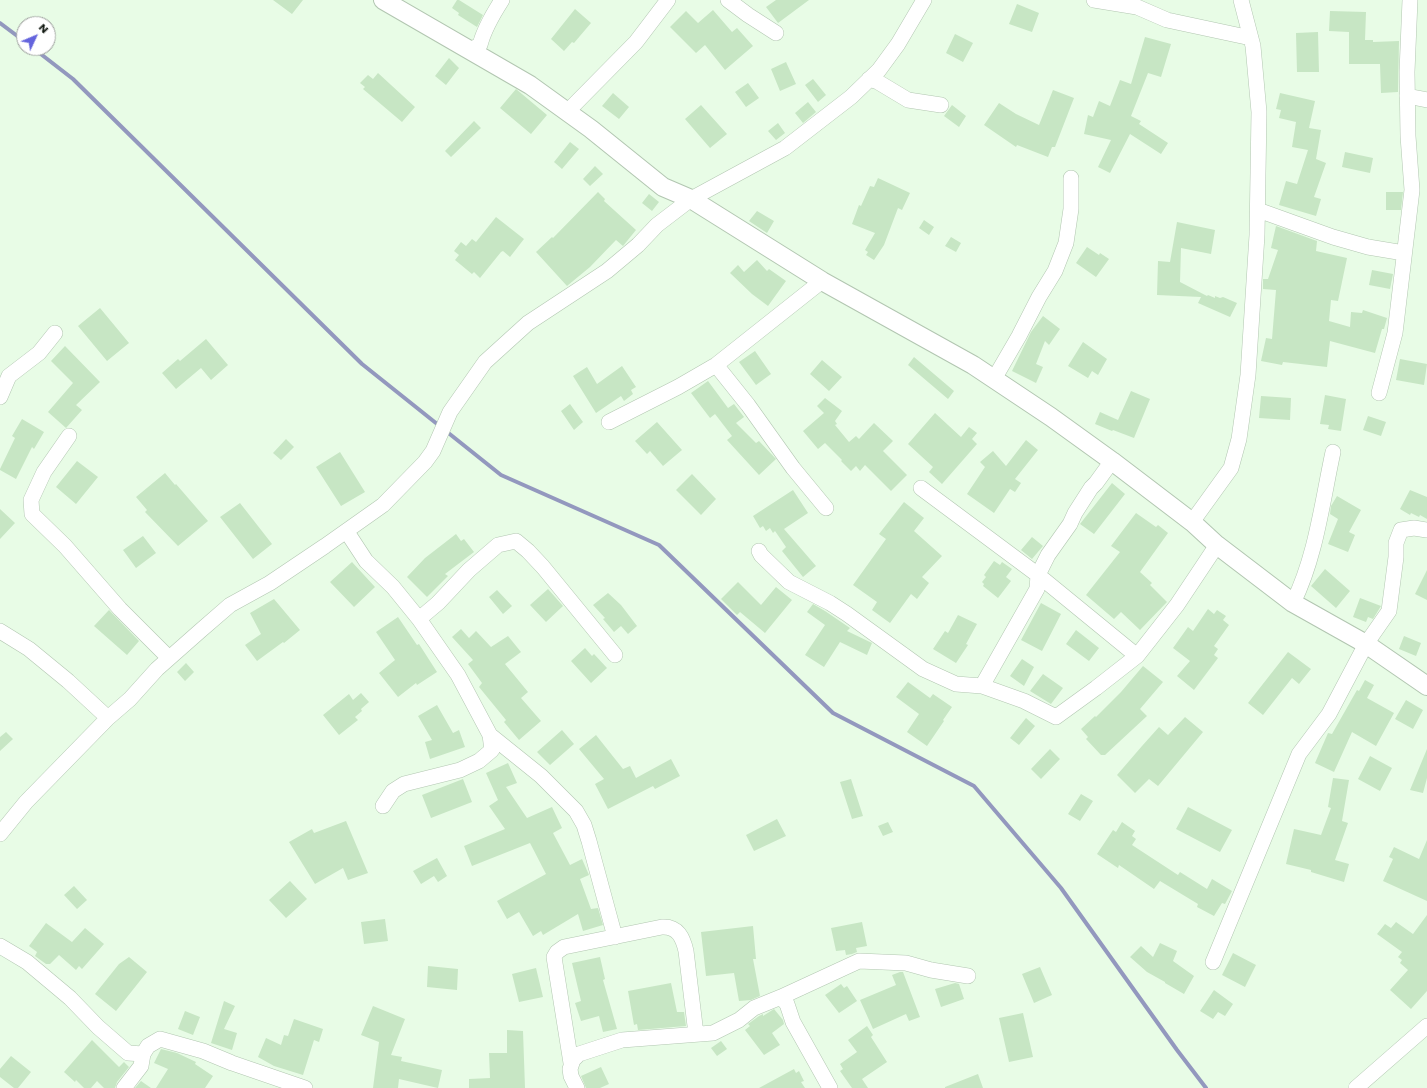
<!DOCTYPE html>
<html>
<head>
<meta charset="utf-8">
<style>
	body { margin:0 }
	#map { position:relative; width:1427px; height:1088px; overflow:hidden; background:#e8fce6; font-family:Poppins,sans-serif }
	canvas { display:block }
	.north { position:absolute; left:16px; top:16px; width:40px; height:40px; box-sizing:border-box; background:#fff; border:1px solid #9fa29f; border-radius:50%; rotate:46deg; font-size:11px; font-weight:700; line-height:16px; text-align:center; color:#101710 }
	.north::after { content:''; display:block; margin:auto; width:14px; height:18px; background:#6464dd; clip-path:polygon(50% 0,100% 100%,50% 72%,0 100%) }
</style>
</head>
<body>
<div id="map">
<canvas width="1427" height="1088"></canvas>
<div class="north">N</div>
</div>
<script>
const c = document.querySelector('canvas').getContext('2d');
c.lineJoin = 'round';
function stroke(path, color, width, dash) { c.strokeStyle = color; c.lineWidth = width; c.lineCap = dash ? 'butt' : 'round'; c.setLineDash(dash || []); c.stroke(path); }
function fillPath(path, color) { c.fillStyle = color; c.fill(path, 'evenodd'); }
stroke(new Path2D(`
	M0,23L24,41
	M33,48L73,79L362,364L501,475L659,545L833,713L974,786L1061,888L1177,1050L1206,1088`), '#9398be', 4);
fillPath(new Path2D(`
	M273,0H303L292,14Z
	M457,0H459L483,15L477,27L458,15L459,13L452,8Z
	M776,0H809L778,23L766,7Z
	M1017,4L1039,13L1032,32L1009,24Z
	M575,9L591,23L574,43L572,42L564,51L551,39Z
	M713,10L732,32L737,28L753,46L725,70L705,45L696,53L670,27L686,11L698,23Z
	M1330,11L1366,12L1365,40H1373V42L1399,41L1398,92L1381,93L1380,64H1349V32L1329,31Z
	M1318,32L1319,72H1297L1296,33Z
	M955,34L973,43L963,62L946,53Z
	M1145,37L1171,44L1161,77L1148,73L1131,116L1141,121L1139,124L1168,143L1161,154L1130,134L1110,173L1098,167L1111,140L1084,134L1088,115L1093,117L1099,101L1110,106L1120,80L1131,84Z
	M449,58L459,68L446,85L435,76Z
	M786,62L796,84L780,91L771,69Z
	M378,73L415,107L402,122L363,89L365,87L360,83L368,75L373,79Z
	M813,79L826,95L818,102L805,85Z
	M748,83L759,98L746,107L735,92Z
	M516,89L547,115L531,134L500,108Z
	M1053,90L1074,98L1055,147H1052L1048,157L1017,145L1016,147L984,125L999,103L1016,114L1039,125Z
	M613,93L629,107L619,119L602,106Z
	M1280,93L1315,101L1309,128L1321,130L1316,159L1326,163L1314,197L1321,199L1316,216L1279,205L1286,181L1297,184L1308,150L1292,147L1296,122L1279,118L1281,110L1276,109Z
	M808,102L816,112L803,123L795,113Z
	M701,105L727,134L710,148L685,119Z
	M952,105L966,116L959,127L944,116Z
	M474,121L481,128L451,157L445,151Z
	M778,123L785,133L776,140L768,131Z
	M570,142L579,149L562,169L554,162Z
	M1345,152L1373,158L1370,173L1342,167Z
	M595,166L603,174L590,186L583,179Z
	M878,178L910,193L902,210L898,208L884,245L874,260L866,255L868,252L865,250L875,233L852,224L859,205L861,206L870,186L874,187Z
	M598,192L605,199L604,201L636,230L623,246L616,240L590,267L567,286L536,252L552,237L553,238Z
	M1386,192H1403L1401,210H1386Z
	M649,194L659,202L652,211L642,203Z
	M757,211L774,221L767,233L749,221Z
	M496,217L524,239L510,257L503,251L501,252L480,278L474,272L472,274L455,260L459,255L454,251L461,242L466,246L472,239L476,242Z
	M924,220L934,227L929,235L919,228Z
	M1177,222L1215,230L1211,254L1181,248L1180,282L1207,296L1208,295L1215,298V296L1220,298L1223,297L1237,303L1230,317L1198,303L1201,297L1157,295L1158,261L1170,262Z
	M1276,226L1317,241L1316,251L1347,258L1338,301L1331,300L1329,321L1350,327L1351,312L1362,313L1363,310L1387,318L1384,329H1382L1375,353L1330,341L1327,367L1283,362L1282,365L1261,361L1266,338L1272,339L1276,290L1263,289V279H1268L1278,250L1271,248Z
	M951,237L961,243L956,252L945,246Z
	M1087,247L1099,255L1100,253L1109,259L1096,277L1076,263Z
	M757,260L767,271L769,269L786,281L768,306L752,294L730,273L738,265L744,272Z
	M1372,270L1393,274L1390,289L1369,285Z
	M100,308L129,343L107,361L78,326Z
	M1043,316L1060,329L1049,345L1045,341L1036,364L1043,367L1036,383L1012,371L1031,332Z
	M206,339L228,365L211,380L201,368L176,389L162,373L178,359L180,361Z
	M1083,342L1107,359L1098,375L1092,371L1088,378L1068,366Z
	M65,346L100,382L76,405L82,410L66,428L48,412L73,383L51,361Z
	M755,351L771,374L756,385L739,362Z
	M914,357L954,391L948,399L908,365Z
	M1400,359L1427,364L1424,385L1396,380Z
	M822,360L842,377L829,391L810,374Z
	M622,366L636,387L631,390L633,394L624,401L621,396L596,413L573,376L587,367L597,384Z
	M708,381L728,408L734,404L744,417L736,423L756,443L759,441L776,459L759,475L727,440L732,436L715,414L710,418L691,393Z
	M1131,391L1150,399L1134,438L1113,430L1112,431L1095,424L1100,412L1118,420Z
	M1325,395L1346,399L1341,431L1328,429L1329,425L1320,424Z
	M1261,396L1291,398L1290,420L1259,418Z
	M825,398L842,411L835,421L837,424L835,425L849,442L856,436L859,439L874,423L893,441L883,451L907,475L891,491L865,465L860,471L856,466L851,471L841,461L842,460L825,443L818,449L803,431L824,413L817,406Z
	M570,404L583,422L574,430L561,411Z
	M935,413L961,437L969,427L977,433L972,439L977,444L942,484L929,472L933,467L908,444Z
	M1368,416L1386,422L1381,436L1363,430Z
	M22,419L44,432L34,449L32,447L16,479L0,470V469L15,438L12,436Z
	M657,422L682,450L663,466L650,451L647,454L635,441Z
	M286,439L294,447L281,460L273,453Z
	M1026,440L1038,450L1015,479L1021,483L1015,492L1010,489L994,513L967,494L985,467L980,462L993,451L1006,466Z
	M340,452L365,492L341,506L316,467Z
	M77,461L98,477L76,504L56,487Z
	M165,473L175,485L176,484L208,521L178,546L145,512L147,510L136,497Z
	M692,474L716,499L701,515L676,490Z
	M1112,483L1125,494L1094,534L1080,524Z
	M793,490L808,513L784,529L816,566L803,577L782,551L786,547L775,531L773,533L770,528L766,531L763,526L760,528L753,516Z
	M1410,490L1427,497V519L1420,515L1419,517L1411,513L1410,515L1400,509Z
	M1337,496L1361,510L1349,532L1355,535L1348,552L1328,544L1338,519L1330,514L1331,506Z
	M904,502L924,518L914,531L942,556L922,577L929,583L917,599L911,594L890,623L872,610L877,602L853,585L886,539L879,534Z
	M240,503L272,544L253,559L220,517Z
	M0,509L15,523L0,539Z
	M1136,513L1156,527L1158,525L1168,533L1140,572L1152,583L1150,585L1167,602L1140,630L1121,612L1114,619L1086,595L1120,552L1111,546Z
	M456,534L461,541L464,539L474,552L445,574L448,576L427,597L407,577L425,558Z
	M143,536L156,553L136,568L123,550Z
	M1032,537L1043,546L1032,559L1021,550Z
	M994,561L1000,565L1002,562L1012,569L1006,577L1011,581L998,598L983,586L984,584L982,582L986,577L984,575Z
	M352,562L375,587L354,607L330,582Z
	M1325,569L1350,591L1336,608L1311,586Z
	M1427,570V600L1415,594Z
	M738,582L761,605L776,587L792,600L765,633L740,612L737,615L721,599Z
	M548,589L563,606L546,622L530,605Z
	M497,590L512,606L503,614L489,597Z
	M608,593L621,605L637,626L628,634L621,626L614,632L603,619L605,618L593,605Z
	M1360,598L1381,606L1373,619L1368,617L1366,622L1353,617Z
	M274,599L300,630L284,643L283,642L257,661L245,645L261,634L250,613Z
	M1041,603L1061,614L1042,651L1021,640Z
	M813,604L825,611L850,628L847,631L872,643L867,655L840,642L824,667L805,655L825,625L807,612Z
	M1208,609L1214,614L1217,610L1226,616L1223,620L1229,625L1214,646L1218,649L1214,655L1218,658L1194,690L1177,676L1190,661L1173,648L1188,627L1193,631Z
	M109,610L139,641L127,655L94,626Z
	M958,615L977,624L966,644L968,645L956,663L933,649L945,631L948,633Z
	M398,617L417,645L419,644L437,672L417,685L416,683L398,697L379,673L395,660L376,632Z
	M461,629L469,638L476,631L491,647L508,636L521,652L505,664L528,692L521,698L541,721L519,740L504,722L506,720L479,687L482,683L468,664L473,660L452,637Z
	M1076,630L1099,648L1089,661L1066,644Z
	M1404,636L1421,643L1416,656L1399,649Z
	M585,648L592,656L594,654L607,668L591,683L571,661Z
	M1288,652L1311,669L1299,684L1292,678L1263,715L1248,703Z
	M1022,659L1034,667L1024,686L1010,676Z
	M186,663L194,672L185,681L177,672Z
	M1143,666L1163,682L1140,709L1147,716L1105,755H1101L1086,739L1088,737L1081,729L1095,716L1096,717L1121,692Z
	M1043,674L1063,688L1051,704L1030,691Z
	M1365,680L1374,685L1367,698L1394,713L1376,746L1352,732L1334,772L1315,763L1328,733L1332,734L1357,690L1359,691Z
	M908,682L930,698L933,694L952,707L943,720L944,721L927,746L907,732L919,714L896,697Z
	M361,693L369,702L361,709L362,711L355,717L358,720L339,735L323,715L349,694L353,700Z
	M1406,700L1423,710L1413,729L1395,719Z
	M437,705L453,733L459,730L465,747L430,759L425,742L432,740L418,716Z
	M1185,717L1203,732L1158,786L1149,779L1135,793L1117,775L1142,746L1159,727L1168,735Z
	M1026,718L1035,726L1019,745L1010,738Z
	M562,730L574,744L550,765L537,752Z
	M6,732L13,739L0,751V737Z
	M596,735L623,769L630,766L636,778L671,759L680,776L655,789L653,786L608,809L595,784L604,779L579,749Z
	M1050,749L1060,759L1041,779L1031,769Z
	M1427,749V778L1423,793L1410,790Z
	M1370,756L1392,768L1380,791L1358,779Z
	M508,763L517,783L506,787L527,818L552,807L562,828L553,833L570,865L582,859L589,875L580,879L591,909L598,908L603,925L583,931L578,914L543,935L541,931L533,936L519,912L507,919L497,901L546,874L530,843L472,866L464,846L505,829L489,806L498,800L486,773Z
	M1333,778L1349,780L1342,821L1348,823L1335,860L1349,864L1344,882L1311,872V870L1286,864L1294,829L1321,835L1331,808L1328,807Z
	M463,779L472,802L431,818L422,795Z
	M851,779L863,816L852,819L840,782Z
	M1081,794L1093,801L1080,821L1068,814Z
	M1188,807L1232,830L1220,852L1176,829Z
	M777,819L786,836L754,851L746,835Z
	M346,821L368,873L348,880L343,868L315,884L289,842L312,829L314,833Z
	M888,822L893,832L883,836L878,826Z
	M1122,822L1135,831L1132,836L1136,839L1132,845L1178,875L1180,872L1207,889L1212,879L1232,891L1225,904L1222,903L1214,916L1197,907L1198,904L1160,881L1154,889L1119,865L1118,868L1097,854L1113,830L1116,832Z
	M1427,840V901L1383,881L1393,859L1389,857L1394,847L1419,859Z
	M437,858L447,876L438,882L434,876L421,884L413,871Z
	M290,881L307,899L286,918L269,900Z
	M74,886L87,900L77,909L64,895Z
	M1427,915V991L1411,1009L1390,990L1408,970L1400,963L1402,960L1398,957L1402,952L1377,934L1385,924L1391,928L1396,922L1413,934Z
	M385,919L388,941L364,944L361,922Z
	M862,922L867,946L856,948L857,952L852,954L846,955L845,950L836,951L831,928Z
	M46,923L72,942L85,928L104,944L82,969L79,966L76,970L59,955L50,964H46L35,956L37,952L29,946Z
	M753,926L756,959H753L760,996L751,1000L739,1001L734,973L706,976L701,932Z
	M1160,943L1177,951L1173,961L1194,976L1184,994L1165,983V982L1147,972L1130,957L1141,946L1153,957Z
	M1233,953L1256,965L1245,987L1222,975Z
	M129,957L147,972L116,1011L95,994L119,964Z
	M600,957L605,979L603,980L617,1029L603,1032L599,1016L581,1021L575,1003L581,1001L572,963Z
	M428,966L458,969L457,990L427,987Z
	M1040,967L1052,995L1034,1003L1022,974Z
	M536,968L543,997L519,1002L512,974Z
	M900,972H903L920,1017L909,1021L906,1014L873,1029L860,1000L896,985L892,975Z
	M671,983L677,1012H684L686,1026L638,1030L637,1024L634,1025L628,991Z
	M955,983L959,984L964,999L941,1007L935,989Z
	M841,984L844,988L847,986L857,1001L839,1013L825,995Z
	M1214,990L1233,1004L1225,1016L1218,1012L1213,1019L1200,1011Z
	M224,1001L235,1006L224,1029L237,1033L232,1050L211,1043Z
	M373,1006L405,1019L391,1055L402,1057L401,1061L442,1070L438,1088L399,1079L398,1088H373L379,1042L361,1035Z
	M774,1009L783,1020L784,1024L772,1033L780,1045L764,1055L745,1030L750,1026L748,1024L759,1016L763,1014V1016Z
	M185,1011L200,1017L193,1035L178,1029Z
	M1023,1013L1033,1057L1009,1062L999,1018Z
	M294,1019L323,1029L319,1042L314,1040L303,1075L274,1066L258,1057L266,1038L281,1045L284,1035L288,1036Z
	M867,1026L873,1035L871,1037L887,1062L862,1079L868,1088H852L840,1071L843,1069L840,1064L857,1052L848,1040Z
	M507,1030L523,1031L525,1088H469V1079L490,1078L489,1053H507Z
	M92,1040L119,1067L124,1062L129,1067L117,1082L115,1088H104L97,1081L91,1088H84L76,1080L75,1082L64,1072Z
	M721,1041L727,1049L717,1056L711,1048Z
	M161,1049L177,1053L196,1062L195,1064L213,1076L205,1088H156L168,1069L154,1063Z
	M11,1056L31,1072L18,1088H14L0,1077V1069Z
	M601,1067L609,1084L600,1088H586L581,1076Z
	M794,1069L796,1073L799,1071L804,1081L801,1082L805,1088H759Z
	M978,1074L983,1088H945V1087Z
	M141,1081L151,1088H135Z`), '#c7e6c4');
const minor = new Path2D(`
	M728,0L748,15L776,33
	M1094,0L1137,7L1167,20L1251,38
	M470,50L480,45C484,29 493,14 502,0
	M869,79L878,82L908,100L941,105
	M1407,96L1427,100
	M567,112L636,42L668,0
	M1258,210L1333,237L1368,247L1404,253
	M716,365L748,405L793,468L826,508
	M994,379L1019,336L1039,297L1055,271L1066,243L1071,209V178
	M1379,393L1395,333L1412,190L1408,136L1407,72L1410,0
	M0,397L9,376L39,353L55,333
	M609,422L678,387L716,365L822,281
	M69,436L44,472L31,500L32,514L65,546L120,609L169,658
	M921,488L1038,575L1137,656
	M1192,522L1231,468L1239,439L1248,375L1257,235L1259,112L1253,46L1241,0
	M347,532L366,561L393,587L419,619L458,675L490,735L492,750L479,761L460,770L404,784L393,791L383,806
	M759,551L761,555L789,582L830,603L847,614L923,669L956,684L982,686L1024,701L1056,717L1096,688L1137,656L1177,605L1217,545
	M1293,603C1316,556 1322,503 1333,452
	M419,619L438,603L469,570L498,545L516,541L528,551L543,567L615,655
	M0,631L29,649L68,681L108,718
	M982,686L1037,589L1038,575L1048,555L1070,524L1075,513L1091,488L1096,483L1112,461
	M490,735L541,776L576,811L584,825L589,841L615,937
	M0,834L26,802L108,718L130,699L157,669L200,631L230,605L270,583L325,546L383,505L425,462L433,451L450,412L485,362L528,323L607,271L638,245L657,225L691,199L785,148L851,97L879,70L898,44L924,0
	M0,946L27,962L70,998L98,1027L128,1053L143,1054
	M1213,962L1299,754L1329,714L1366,644L1389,611L1396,557V543L1401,530L1414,528L1427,530
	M781,997L859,961L906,963L931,970L968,976
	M571,1063L554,957L557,952L564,947L662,927C678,926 683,938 686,951L696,1034
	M124,1088L141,1066L143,1054L148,1046L160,1039L203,1051L232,1063L305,1088
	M577,1088L571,1076L570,1069L573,1060L579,1054L622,1040L713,1033L739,1020L754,1008L781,997L787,1004L793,1022L830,1088
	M1356,1088L1427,1026`);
const tertiary = new Path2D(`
	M383,0L530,85L591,129L663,187L691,199L822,281L973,365L1051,417L1112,461L1192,522L1217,545L1293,603L1366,644L1427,686`);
stroke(minor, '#b2c6b1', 16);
stroke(tertiary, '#b2c6b1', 20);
stroke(minor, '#fff', 15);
stroke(tertiary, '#fff', 18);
</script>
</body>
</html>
